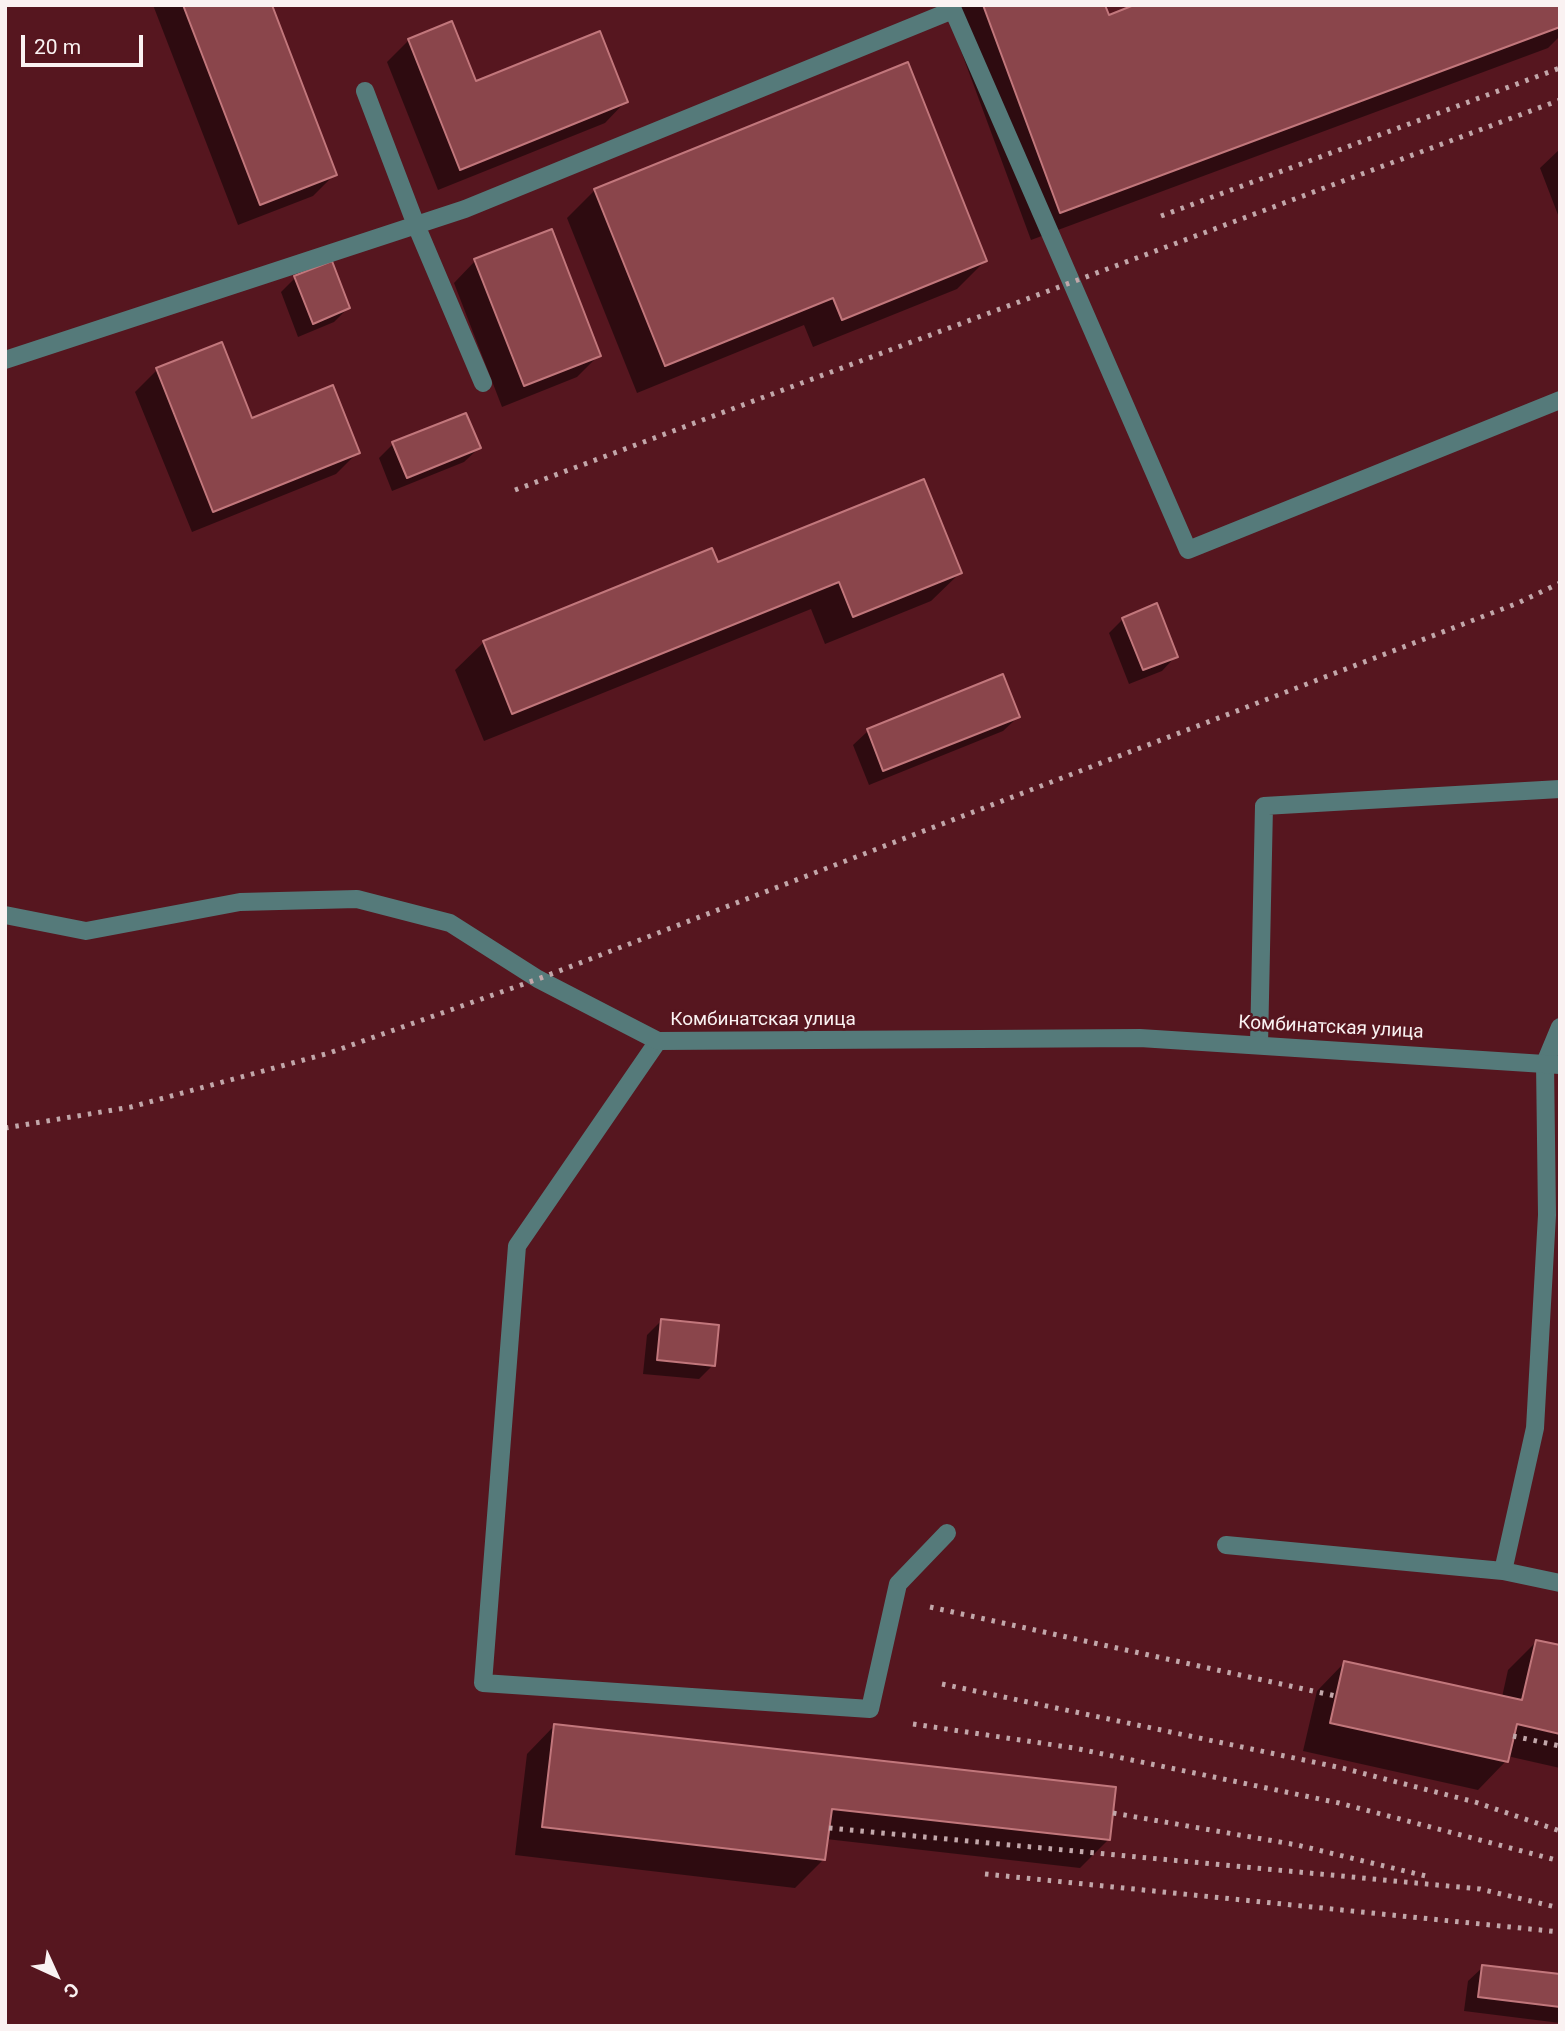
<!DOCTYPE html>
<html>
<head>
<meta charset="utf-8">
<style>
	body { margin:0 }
	#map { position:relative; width:1565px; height:2031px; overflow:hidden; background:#56161f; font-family:Roboto,sans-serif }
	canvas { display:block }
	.frame { position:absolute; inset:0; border:7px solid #faf2f2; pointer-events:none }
	.north { position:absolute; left:21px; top:1940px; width:70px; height:70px; -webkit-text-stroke:5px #56161f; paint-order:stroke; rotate:135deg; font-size:19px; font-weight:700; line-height:28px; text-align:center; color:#faf2f2 }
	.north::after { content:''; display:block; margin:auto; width:24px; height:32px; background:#faf2f2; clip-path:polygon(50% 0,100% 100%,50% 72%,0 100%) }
	.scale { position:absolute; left:21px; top:35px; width:122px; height:32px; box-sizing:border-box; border:4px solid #faf2f2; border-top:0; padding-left:9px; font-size:21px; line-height:24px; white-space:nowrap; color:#faf2f2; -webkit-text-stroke:5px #56161f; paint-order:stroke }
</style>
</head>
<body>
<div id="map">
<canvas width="1565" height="2031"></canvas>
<div class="frame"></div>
<div class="north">С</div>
<div class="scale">20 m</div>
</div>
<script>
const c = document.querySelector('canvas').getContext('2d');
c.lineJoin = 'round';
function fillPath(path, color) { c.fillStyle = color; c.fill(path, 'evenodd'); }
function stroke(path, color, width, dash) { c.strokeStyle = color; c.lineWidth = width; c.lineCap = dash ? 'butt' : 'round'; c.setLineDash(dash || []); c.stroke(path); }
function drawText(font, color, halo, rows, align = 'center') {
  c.font = font + ' Roboto,sans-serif'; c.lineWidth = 5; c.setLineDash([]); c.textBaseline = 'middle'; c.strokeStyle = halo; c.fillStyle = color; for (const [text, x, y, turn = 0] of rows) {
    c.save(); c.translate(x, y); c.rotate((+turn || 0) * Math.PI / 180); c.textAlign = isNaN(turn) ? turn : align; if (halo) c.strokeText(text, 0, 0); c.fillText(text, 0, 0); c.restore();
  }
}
fillPath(new Path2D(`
	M153,5H270L335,174L313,196L238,225Z
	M944,5H1103L1108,17L1560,5V36L1548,48L1031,240Z
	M409,40L475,83L626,101L605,123L438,190L387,62Z
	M1560,149V220L1540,168Z
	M595,190L985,261L957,289L813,347L804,325L637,393L567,218Z
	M475,261L599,355L577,377L502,407L454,283Z
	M295,278L348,308L334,322L298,337L281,292Z
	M221,344L252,420L358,452L336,474L192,532L135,392L157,370Z
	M393,444L479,448L464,462L392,491L379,458Z
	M717,565L960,573L931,601L825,644L811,609L484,741L455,670L484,642Z
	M1123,619L1176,656L1162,671L1129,684L1109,633Z
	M1002,677L1018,717L1003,731L869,785L853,745L868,731Z
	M662,1320L713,1365L699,1379L643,1374L647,1335Z
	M1536,1642L1560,1647V1768L1507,1756L1506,1761L1478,1790L1303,1751L1317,1691L1345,1662L1502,1697L1508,1670Z
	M555,1725L1108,1840L1080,1868L826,1839L824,1859L795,1888L515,1855L527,1754Z
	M1483,1967L1560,1976V2023L1464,2011L1468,1981Z`), '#0007');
const building = new Path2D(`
	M183,5H272L337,175L260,205Z
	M983,5H1105L1109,15L1134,5H1560V27L1060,213Z
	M452,21L476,81L600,31L628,102L460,170L408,39Z
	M908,62L987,261L842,320L833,298L665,366L594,189Z
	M552,229L601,356L524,386L474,259Z
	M332,261L350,308L313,324L294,276Z
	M222,342L252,418L333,385L360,453L213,512L156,368Z
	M466,413L481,448L407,478L392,442Z
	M924,479L962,573L853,617L839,582L512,714L483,641L712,548L718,562Z
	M1157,603L1178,657L1143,670L1122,618Z
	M1003,674L1020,717L883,771L867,729Z
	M661,1319L719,1325L715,1366L657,1360Z
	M1536,1640L1560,1645V1734L1517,1724L1508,1762L1330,1723L1344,1661L1522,1700Z
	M554,1724L1116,1787L1110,1840L832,1809L825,1860L542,1827Z
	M1482,1965L1560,1974V2007L1478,1997Z`);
fillPath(building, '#8a454b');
stroke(building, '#c2777c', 2);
stroke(new Path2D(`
	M365,91L416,225L483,383
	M5,360L465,209L953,10L1188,550L1560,400
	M658,1041L517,1246L483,1683L870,1709L898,1584L947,1533
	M1259,1045L1264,806L1560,789
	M1226,1545L1503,1571L1560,1583
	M1503,1571L1535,1428L1547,1215L1545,1063L1560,1027`), '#557a7a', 18);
stroke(new Path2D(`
	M5,915L86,931L240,902L357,899L450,923L538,979L658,1041L1140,1038L1560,1065`), '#557a7a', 18);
stroke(new Path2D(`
	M1161,216L1560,68
	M515,490L1560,100
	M5,1128L131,1107L329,1053L538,979L1518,603L1560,583
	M930,1607L1336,1696
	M942,1684L1342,1768L1475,1802L1560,1831
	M913,1724L1074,1748L1339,1803L1560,1861
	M1513,1736L1560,1746
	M1113,1813L1297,1845L1426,1876
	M829,1828L1480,1889L1560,1908
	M985,1874L1560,1932`), '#c2a7aa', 5, [3.5, 7]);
drawText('19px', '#faf2f2', '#56161f', [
	["Комбинатская улица",763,1020],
	["Комбинатская улица",1331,1028,3]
]);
</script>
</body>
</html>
